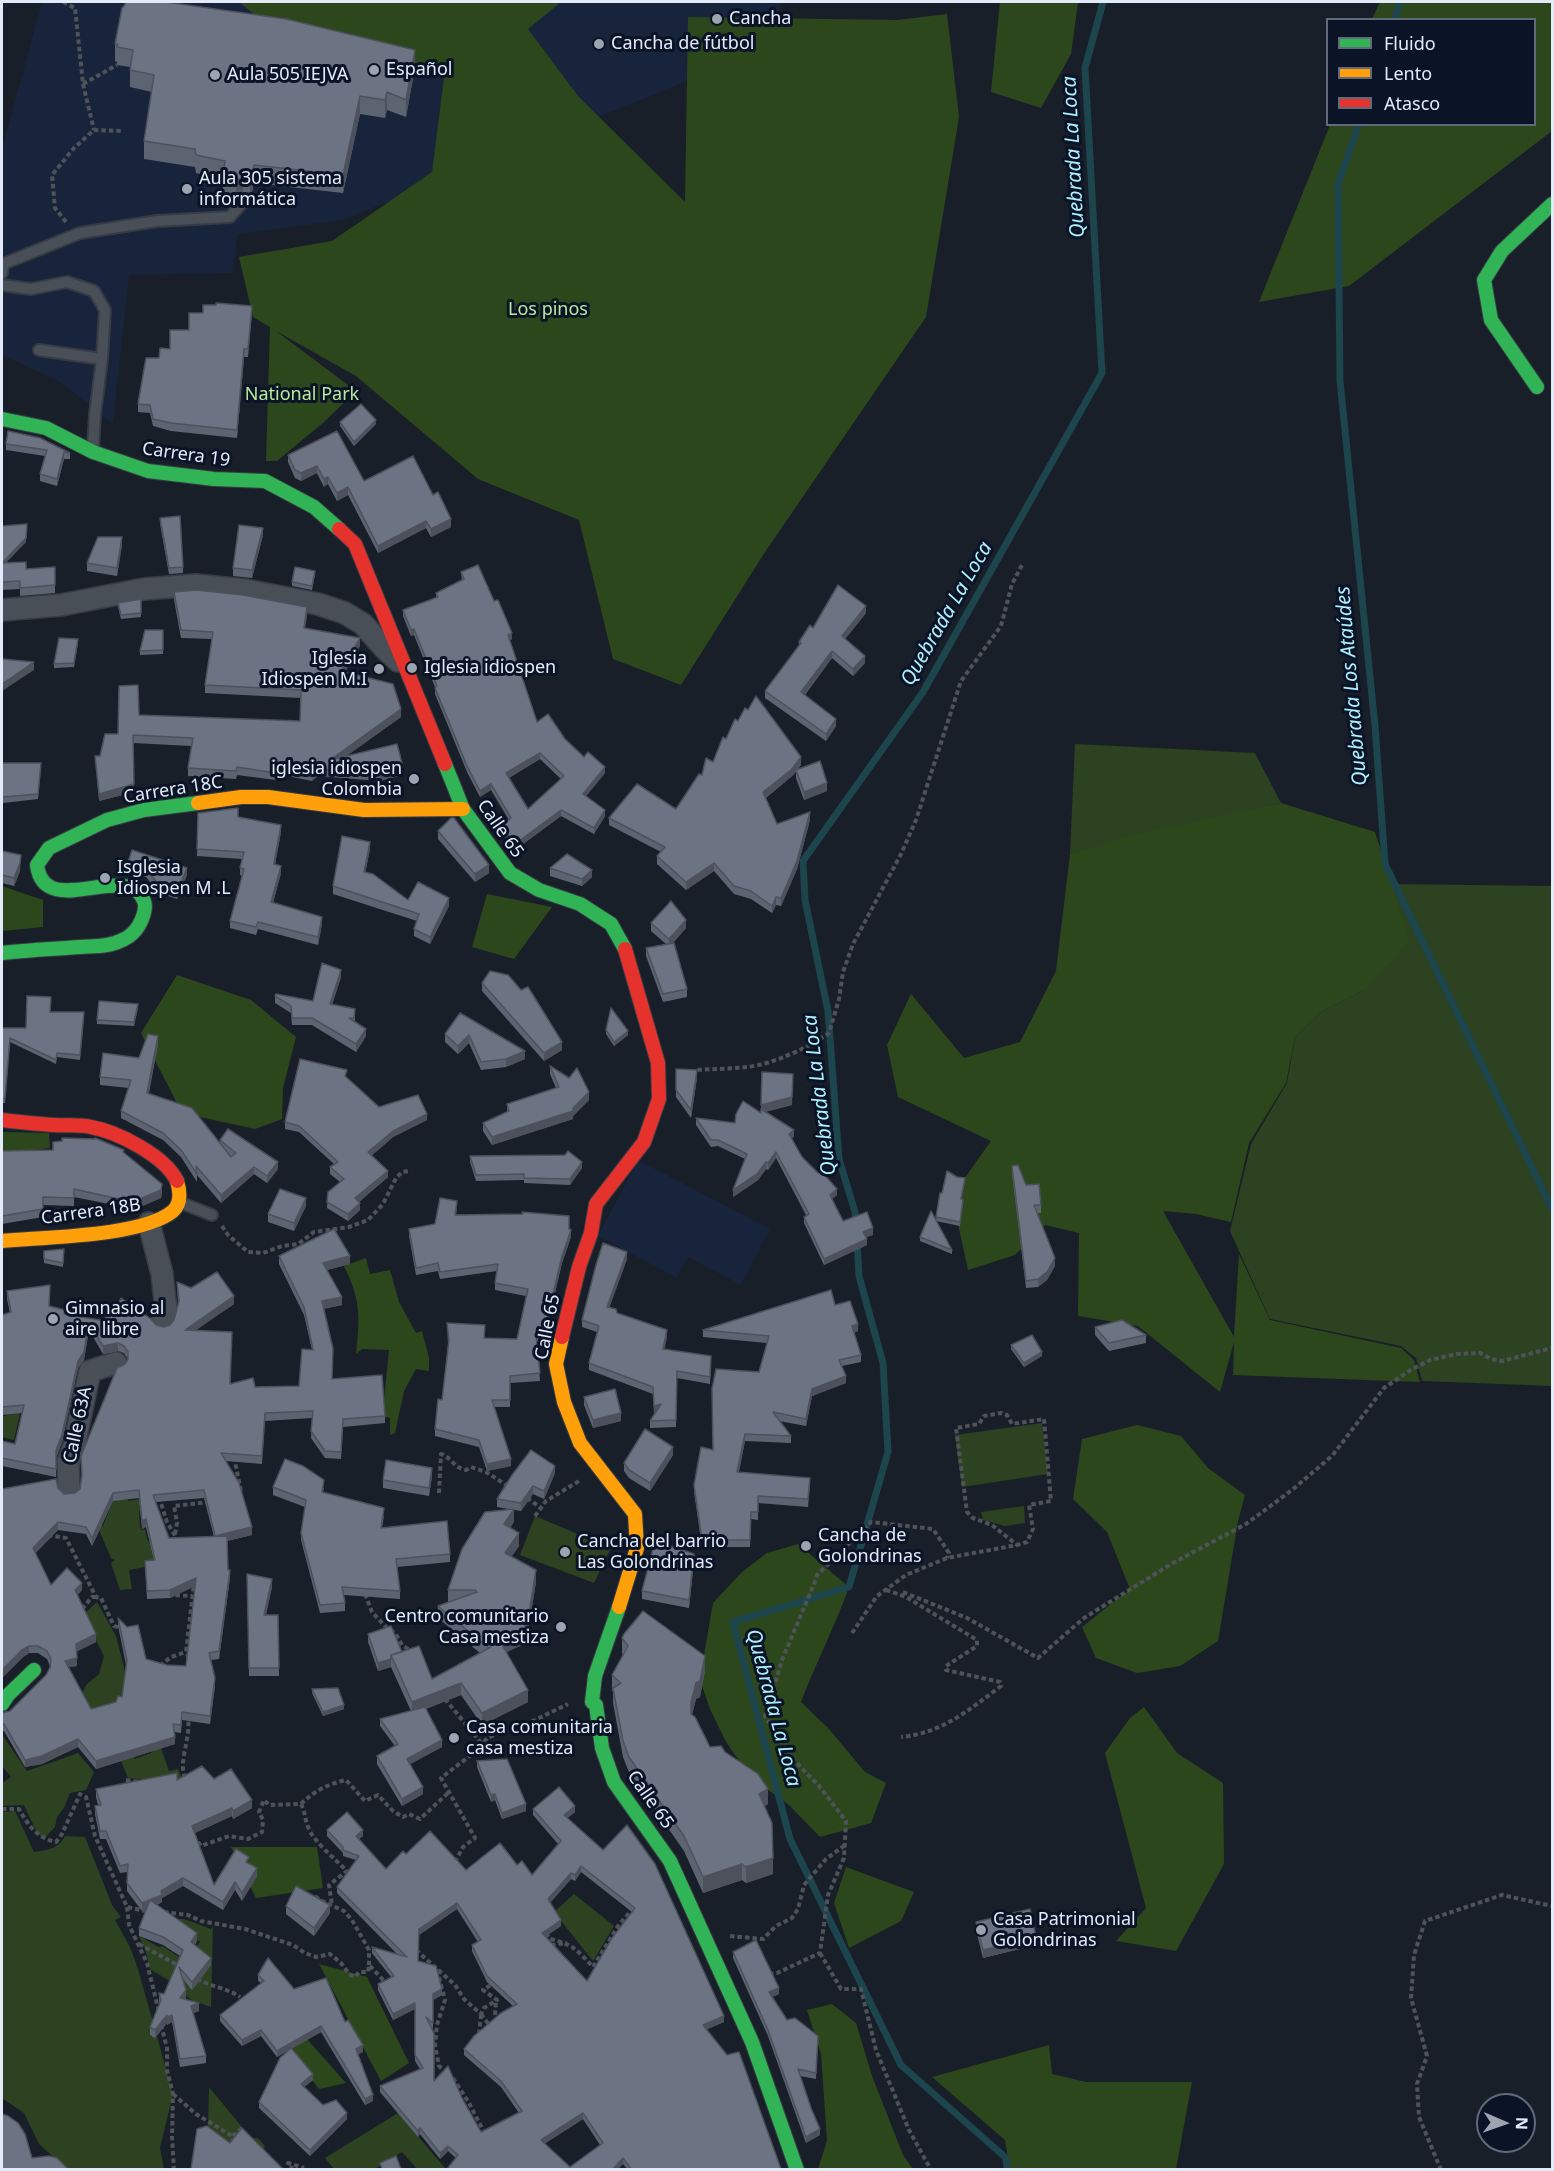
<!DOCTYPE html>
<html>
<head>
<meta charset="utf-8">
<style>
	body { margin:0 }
	#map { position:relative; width:1554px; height:2171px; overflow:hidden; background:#191f29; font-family:"Noto Sans",sans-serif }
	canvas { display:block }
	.frame { position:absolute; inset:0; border:3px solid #e3ebf9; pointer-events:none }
	.legend { position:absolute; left:1326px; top:18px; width:210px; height:108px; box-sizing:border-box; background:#0a1426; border:2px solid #616a7a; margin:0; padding:8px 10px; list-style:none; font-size:18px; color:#e3ebf9 }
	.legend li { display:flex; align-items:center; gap:12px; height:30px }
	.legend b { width:30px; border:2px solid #616a7a }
	.north { position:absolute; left:1476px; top:2093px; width:60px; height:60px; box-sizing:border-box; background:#0a1426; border:2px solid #616a7a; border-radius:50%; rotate:92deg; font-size:16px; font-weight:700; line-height:24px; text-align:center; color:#e3ebf9 }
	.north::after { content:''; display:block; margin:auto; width:21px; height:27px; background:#9ca4b0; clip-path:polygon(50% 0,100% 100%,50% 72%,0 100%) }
</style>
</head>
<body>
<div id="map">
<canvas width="1554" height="2171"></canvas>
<div class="frame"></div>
<ul class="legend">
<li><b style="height:8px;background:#30b455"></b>Fluido</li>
<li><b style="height:8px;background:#ff9f0a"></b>Lento</li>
<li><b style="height:8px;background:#e5322d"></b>Atasco</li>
</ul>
<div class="north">N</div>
</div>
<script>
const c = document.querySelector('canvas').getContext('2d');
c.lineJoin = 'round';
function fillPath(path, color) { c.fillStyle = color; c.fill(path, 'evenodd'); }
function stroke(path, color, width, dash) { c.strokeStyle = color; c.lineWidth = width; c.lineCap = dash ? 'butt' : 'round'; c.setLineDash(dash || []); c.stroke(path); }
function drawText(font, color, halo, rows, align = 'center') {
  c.font = font + ' "Noto Sans",sans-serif'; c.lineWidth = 6; c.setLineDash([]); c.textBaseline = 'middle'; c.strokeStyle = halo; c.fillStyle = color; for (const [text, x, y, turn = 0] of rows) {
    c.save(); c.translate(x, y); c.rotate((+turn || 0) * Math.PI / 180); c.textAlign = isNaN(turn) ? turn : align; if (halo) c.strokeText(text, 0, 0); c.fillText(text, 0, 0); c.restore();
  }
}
fillPath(new Path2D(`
	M42,2H781L774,46L343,220L238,234L232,273L129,275L113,424L59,381L2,355V149Z
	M638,1160L770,1229L741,1285L688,1257L677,1278L598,1236Z`), '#18243b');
fillPath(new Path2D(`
	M1075,744L1255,753L1281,803L1070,854Z
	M1390,884L1552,886V1386L1422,1381L1416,1358L1401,1346L1270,1319L1230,1231L1251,1144L1287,1083L1295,1037L1321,1012L1364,990Z
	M20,1413L14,1440L2,1437V1416Z
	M1042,1423L1048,1474L962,1487L955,1435Z
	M123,1475L128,1501L139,1499L155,1506L139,1511L140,1527L142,1530L145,1529L147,1539L164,1563L129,1570L132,1589L120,1590L111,1563L115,1560L111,1558L96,1523L103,1526Z
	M1024,1506L1025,1523L1005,1526L983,1520L981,1512Z
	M535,1516L611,1548L594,1583L520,1555Z
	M97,1602L116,1636L125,1671L122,1705L89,1713L81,1696L86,1685L99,1674L104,1656L83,1615Z
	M2,1713L3,1736L27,1771L78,1753L94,1772L86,1790L70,1793L64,1808L57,1817L55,1827L44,1839L37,1833L24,1805L2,1806V1783L11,1777L2,1766Z
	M160,1745L169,1771L178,1769L186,1789L153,1780L128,1778L118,1753L132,1749L134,1759L151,1753Z
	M15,1811L34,1852C47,1850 59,1849 65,1836L85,1837L112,1905L121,1917L115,1920L130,1947L138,1969L173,2094L160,2148L164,2169H67L39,2144L24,2113L2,2098V1812Z
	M574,1894L614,1926L593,1961L554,1912Z
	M175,1919H184L211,1929L213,1926L211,2007L191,2000L176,1985L150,1969L145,1949L139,1936L159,1947L162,1946L184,1960L200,1942L179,1926Z
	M209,2087L251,2138H258L265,2146L256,2165L208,2127Z
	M398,2113L445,2168L417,2169L402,2152L375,2169H334L325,2158Z`), '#2c4220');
fillPath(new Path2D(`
	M239,2H561L528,29L578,96L685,202L688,17L898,20L947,14L959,117L926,317L765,552L681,685L613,659L579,520L478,479L356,376L276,331L356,391L324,422L277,461H266L270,327L253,317L239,257L332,241L432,172L445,70L276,32Z
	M1000,2H1078L1071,54L1041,108L991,92Z
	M1380,2H1552V131L1349,286L1259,302L1330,125L1534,124V20L1372,19Z
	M1281,803L1375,832L1410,941L1364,990L1321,1012L1295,1037L1286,1083L1249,1143L1231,1222L1196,1214L1163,1211L1234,1337L1239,1254L1270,1320L1401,1348L1414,1360L1420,1382L1233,1375L1234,1342L1220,1392L1138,1326L1078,1316L1079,1233L1045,1225L1015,1255L968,1270L952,1196L991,1141L898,1097L887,1045L911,994L964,1058L1020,1042L1056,971L1070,854L1136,834Z
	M2,886L43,900V927L2,931Z
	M487,894L552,907L514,959L472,947Z
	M177,975L251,1000L296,1037L283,1088L282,1119L255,1129L182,1113L141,1033Z
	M2,1132L49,1133L50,1148L2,1153Z
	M366,1258L370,1274L390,1270L399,1302L416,1333L422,1331L429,1358V1371L416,1369L404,1391L395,1433L390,1435V1418L385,1417L384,1399L389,1350L362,1349L356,1354C360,1317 361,1300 344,1266Z
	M1137,1425L1181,1436L1208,1468L1245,1495L1238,1521L1218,1641L1180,1666L1137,1673L1096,1658L1082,1627L1130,1589L1107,1532L1073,1499L1082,1439Z
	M798,1544L849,1587C835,1626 816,1663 801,1702L829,1729L865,1772L886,1783L871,1823L820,1837L789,1805L749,1776L725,1740L710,1709L702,1686V1666L713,1603L742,1572L767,1553Z
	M1144,1707L1177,1753L1223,1783L1224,1864L1176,1951L1116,1941L1146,1908L1105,1753L1130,1718Z
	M231,1847H317L323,1888L256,1898Z
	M846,1867L914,1892L901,1921L849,1948L834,1903Z
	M319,1964L367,1977L409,2063L381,2081Z
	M832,2004L856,2023L872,2076L903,2155L913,2169H818L827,2141L821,2054L807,2010Z
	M298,2029L346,2083L319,2089L290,2051Z
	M1049,2045L1052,2074L1086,2082H1192L1176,2169H1010L1005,2140L932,2077Z`), '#2d471c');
stroke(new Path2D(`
	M1394,20L1400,2
	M1359,124L1338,184L1340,381L1375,726L1385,864L1552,1209
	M856,1224L855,1212L839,1159L828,1011L805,900L803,861L923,692L1102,373L1085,68L1103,2
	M857,1241L859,1276L883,1363L888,1452L849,1587L733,1622L790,1839L901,2065L1006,2158L1007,2170`), '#1c454e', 7);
const lane = new Path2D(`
	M2,273L3,264L80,233L157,221L230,217L242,203
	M2,285L31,289L67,282L94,291L105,310L102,359L95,414L93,449
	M39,350L102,359
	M179,1202L212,1215`);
const street = new Path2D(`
	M2,610L61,605L144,589L196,585L245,590L318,604L345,613L363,624L384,648L398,661
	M149,1223L162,1274L166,1310L163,1317V1322
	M69,1490L68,1462L74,1446L90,1371L116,1363`);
const fast = new Path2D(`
	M1537,387L1491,320L1484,280L1502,251L1552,204
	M2,419L46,428L93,452L148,471L214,479L265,481L314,507L339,529
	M445,764L463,809L510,873L539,890L580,904L611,924L625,949
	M2,953C28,950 54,949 80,947C93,946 108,947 120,941C131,937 138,929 142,919C144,914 146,906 144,901C129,859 44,922 37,865L49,848L107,820L144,810L198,803
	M619,1607L595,1676L592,1702L596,1705L602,1748L614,1782L670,1861L752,2042L797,2170
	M2,1704L8,1695L34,1670`);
const slow = new Path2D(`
	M198,803L241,797H268L364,810L463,809
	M2,1241C43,1237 142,1237 173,1211C182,1203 180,1191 177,1181
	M562,1337L556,1364L564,1402L580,1443L635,1514L637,1548L619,1607`);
const jam = new Path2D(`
	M339,529L355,544L445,764
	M2,1120C19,1122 36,1124 54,1125C66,1126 79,1124 91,1127C118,1132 165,1156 177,1181
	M562,1337L579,1267L591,1233L596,1204L644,1142L659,1099L658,1063L625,949`);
stroke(lane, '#363b44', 14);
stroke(street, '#363b44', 24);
stroke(fast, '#363b44', 16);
stroke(slow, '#363b44', 16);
stroke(jam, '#363b44', 16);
stroke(new Path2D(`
	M63,2L75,8L83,84L117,65
	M83,84L94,130
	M66,222L55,208L52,175L74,148L94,130L122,131
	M691,1073L695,1070C712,1069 730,1069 747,1067C773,1064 808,1048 829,1033L839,999L843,972L853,944L901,854L916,820L961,681L1001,626L1012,584L1022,565
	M222,1226L228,1235L248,1252L263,1253L282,1246L298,1244L314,1232L349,1227L368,1220L383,1204L396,1178L402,1172L411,1171
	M234,1457L241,1491
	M439,1493L441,1454C451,1457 454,1468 466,1470L471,1467L486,1472L508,1486
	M159,1497L167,1522L179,1542
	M527,1498L541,1508
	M535,1516L546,1501L579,1481
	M175,1534L177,1523L174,1506L209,1502
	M48,1535L66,1538L96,1597L101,1598L114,1626L121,1628
	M886,1590L906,1597L977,1640V1646L946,1666V1670L1000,1682L1001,1686C969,1710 942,1733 901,1737
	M903,1592L967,1618L1038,1658L1084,1618L1171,1564L1246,1524L1292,1490L1332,1456L1384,1388L1409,1371L1430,1360L1457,1354L1480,1353L1491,1359L1502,1361L1552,1348
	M365,1594L372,1612L385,1626L395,1633L402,1645L411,1651
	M168,1595L192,1596
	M82,1609L92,1597H96
	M852,1633L877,1596L906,1575L947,1558L1017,1545L1027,1542L1033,1529L1029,1505L1051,1501L1044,1419L1012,1424L1007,1415L1001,1413L984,1416L979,1424L956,1428L967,1512L973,1518L992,1525L1017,1545
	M189,1658L186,1652L194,1583
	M160,1666L171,1657L186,1652
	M445,1699L482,1744
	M185,1778C178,1762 191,1738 188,1718
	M126,1780L139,1782
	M301,1804C314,1791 328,1784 346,1780L365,1801L378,1795L393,1811L403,1817L409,1814L420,1819L448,1793
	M2,1809H19C28,1825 37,1838 56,1842L62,1834L80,1794L86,1797L95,1836L127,1907L145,1911
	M198,1842L201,1846L229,1836L248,1839L262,1832L263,1820L259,1812L264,1800L269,1805L301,1804C305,1812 305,1819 308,1827C313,1841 336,1860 347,1871L329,1885L332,1905
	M455,1862L463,1847L475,1838L441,1778L480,1748L487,1738L535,1720L568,1704
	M315,1896L320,1900L344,1911L352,1920L369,1950V1965
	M127,1907L129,1925L147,1963L159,2012
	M164,1912L188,1915L201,1921L245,1929L293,1945L305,1953L316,1957L330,1954L341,1963L349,1974L355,1977L359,1972H368L369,1965L386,1983
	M546,1933L550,1939C573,1944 577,1950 593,1967L618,1926L634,1907
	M730,1936L763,1939L776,1926L792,1918L798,1909L804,1885L826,1859L845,1845
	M139,1944L179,1966
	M551,1945L567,1943
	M416,1950L455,1985L464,1999L481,2014L484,2008L497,2000L483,1990L494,1983
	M820,1953L841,1989H861L876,2050L909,2130L931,2170
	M437,1970L445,2000L437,2025L435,2045L439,2066L447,2073
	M769,1974L777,1973L820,1953L828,1895L844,1858L846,1821L819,1786L791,1757L765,1716L782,1660L814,1584L817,1575L871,1522L933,1529L949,1553L947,1558
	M197,1979C212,1987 227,1988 240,1997
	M481,2014L490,2026
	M495,2021L497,2019L495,2015L496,2001
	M161,2025L167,2048V2070L173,2094L172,2137L174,2170
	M479,2034L481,2015
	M453,2078L469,2103L485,2134
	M173,2094L196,2114L232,2136L233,2143
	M233,2136L242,2128
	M293,2170L288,2163L304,2168
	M1441,2170L1419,2117L1417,2084L1427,2056L1411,1998L1414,1955L1425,1921L1502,1895L1552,1906`), '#4e535a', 4, [4.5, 3]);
stroke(lane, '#494f57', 10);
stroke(street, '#494f57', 21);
stroke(fast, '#30b455', 14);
stroke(slow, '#ff9f0a', 14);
stroke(jam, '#e5322d', 14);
fillPath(new Path2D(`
	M115,44L415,67L406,117L387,110L385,118L360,114L343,193L254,183L250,201L243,196L236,198L223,196V179L196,173L195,167L144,159V141L152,92L130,87V67L117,65V62L115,61Z
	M252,313L248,357H244L237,438L171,431L153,426L150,413L138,412V404L159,358L189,330Z
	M340,422L376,424L354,446L340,426Z
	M6,444L70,453V459H64L57,486L40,481V474L45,456L6,450Z
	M288,455L364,481L433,495L451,527L431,537L426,528L378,553L348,495L337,501L328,484L324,487L317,473L301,481L295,478L288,462Z
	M160,518L183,567V573L169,574L160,524Z
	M27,524L26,542L5,563L26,569L55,567V593L20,596V589L2,590V526Z
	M263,535L252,578L233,576V568Z
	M122,545L117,576L87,571V563Z
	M461,572L512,639L510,640L537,722L565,739L584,757L605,773L586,796L605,816L594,834L561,816L515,850L501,832V826L509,820L491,790L480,797L467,772L435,694V687L414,635L411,636L403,616V610L436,598V593L462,580ZM540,759L561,779L528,809L509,778Z
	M315,575L312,590L292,586V582Z
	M174,592L307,615L305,628L360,646L345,672L401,717L346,756L403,775L380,781L318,776L312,781L277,774L276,780L237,775L236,779L188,776V768L191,746L133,743L134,792L99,801L95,756H100L118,734L139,715L300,721L301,698L205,693V685L212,639L181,638L174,600Z
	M141,599V617L121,619L118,607V603Z
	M866,613L845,639L865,663L853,676L832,658L805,695L836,726L826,741L765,698V691L799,645V642L813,628Z
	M163,630V654L140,655V651Z
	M78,643L74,667L54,668V664Z
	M738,721L801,765L798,769L827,791L804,800L796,778V772L791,777L766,798L777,824L810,820L797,869L781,906L776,905L772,913L751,899L734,894L714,871L686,890L657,864V856L661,852L609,825V818L676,809L713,762Z
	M2,763L41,768L38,799L3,803L2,804Z
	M198,813L238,817L281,832L275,864L281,873L273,903L322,924L318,945L258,929L256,935L230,928V921L242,876L240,875V868L242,859L197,856Z
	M438,831L489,873L475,882L438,839Z
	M370,849L365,873L408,900L449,906L430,944L414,936V929L417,921L333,894V886Z
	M2,851L20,871L14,886L2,883Z
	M128,862L187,875L177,899L159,893L146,877L128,870Z
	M550,868L592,877L582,886L550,876Z
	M651,923L686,928L673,943L687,989V997L663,1002L646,956V948L666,944L651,931Z
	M341,977L332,1005L355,1016V1022L366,1036L356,1052L312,1025H292L291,1013L275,1003V996L313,1001Z
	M482,983L562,1050L544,1061L482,991Z
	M138,1008L134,1026L97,1024V1020Z
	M51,1012L84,1016L80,1060L57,1057L56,1064L10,1042L5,1103H2V1028H26Z
	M460,1013L525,1059L506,1067L481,1070L469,1043L458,1054L445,1042V1034Z
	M606,1030L628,1035L614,1046L606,1034Z
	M158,1044L149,1093L220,1142V1140L278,1169L267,1183L254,1174L221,1203L197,1175V1182L181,1157L163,1140L121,1118V1111L129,1088L100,1085V1077L139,1058Z
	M550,1066L589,1100L573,1116V1119L492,1145L483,1131V1123L507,1112V1104L556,1088L550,1074Z
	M676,1069L697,1078L691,1118L676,1097Z
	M762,1072L792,1105L765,1112L794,1137L792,1138L802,1157L837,1195L832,1199L843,1221L873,1235L866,1237L867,1245L824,1265L804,1223V1217L806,1215L776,1158L768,1170L766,1169L758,1180L733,1197L745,1159L718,1146L711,1147L696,1125V1118L735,1123L761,1113Z
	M347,1078L379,1107L427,1120L393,1137L371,1156L388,1177L359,1202L360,1210L348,1221L327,1208L328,1192L340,1182L330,1174V1167L334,1164L299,1132L285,1129V1122Z
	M2,1151L124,1153L162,1192L161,1198L140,1207L119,1206L74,1197V1206L43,1205V1217L2,1224Z
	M470,1156L582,1168L570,1185L524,1183V1180L476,1181L470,1162Z
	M1012,1166L1041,1205V1213H1037L1055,1266L1047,1280L1038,1287L1026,1288L1012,1174Z
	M965,1182L961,1199L963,1204L960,1226L936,1221L952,1250V1254L920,1241V1237L936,1220L942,1193Z
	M306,1206L294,1231L268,1222V1214Z
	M457,1208L456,1215L569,1229L571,1237L562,1263L543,1344L537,1342L540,1381L510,1383V1407H494L511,1466L487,1471L479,1447L435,1436V1429L442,1400L448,1344L447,1323L485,1332V1338L517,1339L526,1296L495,1290V1283L497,1271L440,1279L438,1271L416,1275L409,1236V1229L435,1224Z
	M64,1249L63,1267L44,1263V1251Z
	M279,1256L350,1264L327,1270L342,1305L323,1309L332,1379L385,1416V1423L343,1427L341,1459L325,1458L311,1438L312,1418L265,1421L262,1464L226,1461L252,1535L227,1541L228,1570L230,1578L219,1659L211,1660L215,1686L210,1724L182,1720L181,1733L174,1732L175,1744L96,1769L78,1747L42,1764L25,1767L4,1731H2V1713L10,1711L46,1675L50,1666L47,1659L38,1653H29L22,1658L2,1678V1489L58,1488L64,1494L75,1493L80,1489L82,1477L81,1456L128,1359L124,1353L118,1351L103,1354L89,1330L84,1360L78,1368L62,1442L56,1458V1477L2,1466V1441L15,1444L22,1413L2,1415V1315L10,1313L7,1299V1291L49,1306L65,1314L105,1321L156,1325L164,1327L170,1325L174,1320L178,1304L177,1282L234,1304L195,1330L230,1384L255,1387L299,1386L312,1350L304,1315L279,1264ZM139,1498L142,1529L146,1527L154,1560L145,1561L147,1599L170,1598L195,1586L186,1666L167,1665L146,1659L118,1618V1626L126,1665L122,1697L116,1702L91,1709L69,1667L77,1666V1651L96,1642L77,1595L82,1590L51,1585L35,1553L58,1530L86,1534L92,1546L113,1501ZM204,1498L214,1537L169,1538L156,1502Z
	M627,1259L609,1308L617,1313L667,1337L664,1349L711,1363L710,1384L677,1378L676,1427L650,1428V1421L656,1412L654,1413L653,1394L589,1370V1363L597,1332L582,1327V1320Z
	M835,1305L858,1331L854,1333L861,1355V1362L842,1366L846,1383L812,1396L806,1426L779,1421L791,1436V1443L745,1441L739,1472L810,1485L808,1507L758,1503V1520L751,1519L750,1547H702L694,1492V1485L713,1450L759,1372L767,1343L703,1337V1330Z
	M1095,1327L1146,1335V1343L1109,1351L1095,1335Z
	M1011,1345L1042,1356L1024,1367L1011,1349Z
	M584,1397L621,1421L593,1428L584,1405Z
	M673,1455L650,1491L629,1478L624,1471V1463Z
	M555,1473L544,1499L533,1494L521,1511L497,1507V1499Z
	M432,1476L429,1496L383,1488V1480Z
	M273,1487L324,1488L323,1492L384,1516L382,1528L450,1554V1562L397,1567L400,1591V1599L344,1595L345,1603V1611L320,1613L301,1540V1533L305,1507L273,1495Z
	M514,1522L510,1528L519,1546L511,1557L536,1582L528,1631L522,1645L506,1652L528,1702L482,1725L461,1695L426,1709L442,1747L410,1764L423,1794L402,1806L377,1764V1756L395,1746L380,1726V1719L411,1711L391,1667L378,1671L368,1642V1634L402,1652L432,1679L480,1653L438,1618V1606L448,1602V1590Z
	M694,1561L689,1608L642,1599V1591Z
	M247,1574L272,1587L266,1615H278L279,1676H249Z
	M622,1638L705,1671L700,1697L696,1699L692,1715L710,1747L725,1752L768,1804L765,1806L773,1874L746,1883L742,1880L703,1893L684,1851L629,1772L623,1757L613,1703V1692L612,1690V1675L623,1655L622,1654Z
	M312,1689L344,1709L323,1716L312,1693Z
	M477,1761L526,1811L502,1819L495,1800L491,1802L477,1767Z
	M214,1779L252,1808L233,1819L232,1816L195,1833L214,1885L249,1864L257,1876L242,1901L235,1890L223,1910L183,1886L162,1898V1902L157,1905L197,1941L195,1945L211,1965L192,1990L183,1979L186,1998L185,1999L199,2011L193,2013L206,2056V2063L180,2067L172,2022L167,2025V2023L155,2038L150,2035V2027L160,2004L159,2001V1993L164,1994L180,1956L163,1945L139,1936V1928L146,1909L142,1911L127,1891V1872L120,1873L106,1839H100L95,1814V1806L98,1805L96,1797V1789L177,1780Z
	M533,1809L575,1812L567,1818L724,2022L707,2029L781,2169H627L623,2164L618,2169H447L456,2158L448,2151L440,2159L420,2134L418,2137L380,2092V2086L420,2069L415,2061V2009L393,2020L378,1990V1984L391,1977L372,1953V1947L398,1955L337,1893V1887L356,1860L343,1856V1853L327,1836V1830L363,1836L359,1839L386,1869L406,1854L466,1870L517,1865L532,1875L558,1844L533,1815ZM581,1872L632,1912L587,1981L546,1936L561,1926L550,1903L571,1879L575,1881ZM457,1909L478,1942L472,1945V1951L487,1982L513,2006L464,2049V2055L501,2087L519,2113L481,2132L462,2098L434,2081L431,2027L433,2029V2000L442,1995L418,1961L419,1935ZM583,2119L600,2145L570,2167L544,2144Z
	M286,1906L330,1913L314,1936L286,1914Z
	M976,1922L1036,1945L983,1958L976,1930Z
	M733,1952L779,1994L772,1997L787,2020L818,2036L816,2079L800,2076L820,2135L806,2143L768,2036L733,1958Z
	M258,1975L294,1989L345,2022L363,2052L358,2054L373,2101L365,2105L321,2032L291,2049L313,2080L304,2087L323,2105L347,2119L310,2156L259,2108V2102L287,2051L277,2057L261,2036L242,2046L220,2021V2015L261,1983L258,1981Z`), '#5d6471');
fillPath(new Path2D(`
	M415,50V67L406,117V100Z
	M387,92V110L385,118V100Z
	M360,96V114L343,193V175Z
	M254,165V183L250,201V183Z
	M243,178V196L236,198V180Z
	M244,349V357L237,438V430Z
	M376,420V424L354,446V442Z
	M64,452V459L57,486V479Z
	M317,466V473L301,481V473Z
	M328,477V484L324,487V479Z
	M348,487V495L337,501V493Z
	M451,519V527L431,537V529Z
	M426,521V528L378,553V546Z
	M263,528V535L252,578V570Z
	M122,537V545L117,576V568Z
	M26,538V542L2,567V563Z
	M866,606V613L842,643V636Z
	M307,607V615L304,636V628Z
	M414,629V635L411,636V630Z
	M512,633V639L508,641V635Z
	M360,638V646L341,679V671Z
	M832,651V658L801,699V692Z
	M865,656V663L853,676V669Z
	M34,662V670L2,691V684Z
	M401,709V717L330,768V760Z
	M836,719V726L826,741V734Z
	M540,753V759L506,779V773Z
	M801,757V765L791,777L763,800V792Z
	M403,767V775L380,781V773Z
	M605,767V773L583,800V794Z
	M318,769V776L312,781V773Z
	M827,783V791L804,800V792Z
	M134,784V792L99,801V794Z
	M491,784V790L480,797V791Z
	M561,810V816L515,850V844Z
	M605,810V816L594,834V828Z
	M810,812V820L797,869L781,906V898Z
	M281,825V832L274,871V864Z
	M370,842V849L364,880V872Z
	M21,855L20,871L14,886V878Z
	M714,863V871L686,890V882Z
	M489,865V873L475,882V874Z
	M281,866V873L271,910V902Z
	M187,868V875L177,899V891Z
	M592,870V877L582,886V879Z
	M776,897V905L772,913V906Z
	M449,898V906L430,944V937Z
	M322,917V924L318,945V937Z
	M686,920V928L669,947V939Z
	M341,970V977L330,1011V1004Z
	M366,1029V1036L356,1052V1044Z
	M628,1031V1035L614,1046V1042Z
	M469,1035V1043L458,1054V1046Z
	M158,1036V1044L147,1100V1093Z
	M562,1042V1050L544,1061V1053Z
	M525,1051V1059L506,1067V1059Z
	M697,1070V1078L691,1118V1110Z
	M793,1081L792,1105L761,1113V1105Z
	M589,1092V1100L573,1116V1119L492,1145V1137L573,1108Z
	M427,1114V1120L393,1137L368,1159V1152L393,1131Z
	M794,1130V1137L789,1140V1134Z
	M776,1152V1158L768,1170V1163Z
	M278,1162V1169L267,1183V1176Z
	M582,1162V1168L570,1185V1179Z
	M766,1162V1169L758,1180L733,1197V1190Z
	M254,1167V1174L221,1203V1195Z
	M388,1171V1177L355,1205V1198Z
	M162,1184V1192L161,1198L140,1207V1199Z
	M837,1189V1195L830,1201V1195Z
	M306,1198V1206L294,1231V1223Z
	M360,1203V1210L348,1221V1214Z
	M873,1228V1235L863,1238V1232Z
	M571,1230V1237L562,1263L543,1344V1337L562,1256Z
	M867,1239V1245L824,1265V1259Z
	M627,1252V1259L607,1314V1307Z
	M350,1256V1264L323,1271V1263Z
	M1055,1258V1266L1047,1280L1038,1287V1279Z
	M234,1296V1304L185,1338V1330Z
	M342,1297V1305L322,1309V1301Z
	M89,1323V1330L84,1360L78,1368L62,1442L56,1458V1450L78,1361Z
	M858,1324V1331L852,1333V1326Z
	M667,1330V1337L663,1356V1349Z
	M118,1343V1351L103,1354V1346Z
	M1042,1352V1356L1024,1367V1363Z
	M846,1376V1383L812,1396L806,1426V1419L812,1389Z
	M661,1404V1411L654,1413V1406Z
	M621,1413V1421L593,1428V1420Z
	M745,1434V1441L737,1479V1472Z
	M673,1447V1455L650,1491V1483Z
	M511,1459V1466L487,1471V1464Z
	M555,1466V1473L544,1499V1491Z
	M432,1468V1476L429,1496V1488Z
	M533,1486V1494L521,1511V1503Z
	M113,1493V1501L92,1546V1538Z
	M514,1509V1522L504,1536V1524Z
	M146,1519V1527L142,1529V1521Z
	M58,1522V1530L33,1556V1548Z
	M252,1527V1535L215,1544V1536Z
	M519,1533V1546L505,1566V1553Z
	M694,1554V1561L689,1608V1600Z
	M230,1570V1578L219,1659V1651Z
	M536,1570V1582L528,1631L522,1645L501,1655V1643Z
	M196,1578V1586L170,1598V1590Z
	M272,1579V1587L264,1623V1615Z
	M82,1583V1590L75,1598V1590Z
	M96,1634V1642L76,1652V1644Z
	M29,1646V1653L22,1658L2,1678V1670L22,1650Z
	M705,1656V1671L700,1697L696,1699L691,1718V1702Z
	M77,1658V1666L65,1668V1661Z
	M391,1659V1667L378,1671V1663Z
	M215,1678V1686L210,1724V1716Z
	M461,1683V1695L412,1714V1702Z
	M528,1690V1702L482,1725V1713Z
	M344,1705V1709L323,1716V1712Z
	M175,1737V1744L96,1769V1761Z
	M78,1739V1747L42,1764L25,1767V1760Z
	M442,1740V1747L407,1766V1759Z
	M423,1787V1794L402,1806V1799Z
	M768,1789V1804L759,1809V1794Z
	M495,1794V1800L491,1802V1795Z
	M252,1800V1808L233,1819V1811Z
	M526,1804V1811L502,1819V1813Z
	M575,1806V1812L564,1821V1815Z
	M232,1808V1816L192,1834V1826Z
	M363,1830V1836L356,1841V1836Z
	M773,1858V1874L746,1883V1867Z
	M742,1864V1880L703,1893V1877Z
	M581,1866V1872L575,1881V1875Z
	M257,1868V1876L242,1901V1893Z
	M571,1873V1879L548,1905V1899Z
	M183,1878V1886L162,1898V1902L142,1911V1903L161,1891Z
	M235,1882V1890L223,1910V1902Z
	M457,1903V1909L419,1935V1929Z
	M330,1905V1913L314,1936V1928Z
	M561,1920V1926L542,1939V1933Z
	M197,1933V1941L191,1950V1942Z
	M1036,1937V1945L983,1958V1950Z
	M211,1958V1965L192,1990V1982Z
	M779,1988V1994L769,1998V1992Z
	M442,1989V1995L433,2000V1994Z
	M186,1990V1998L180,2006V1998Z
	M199,2003V2011L191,2014V2006Z
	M415,2003V2009L393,2020V2014Z
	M167,2015V2023L155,2038V2030Z
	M172,2015V2022L167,2025V2017Z
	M724,2016V2022L703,2031V2025Z
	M321,2026V2032L277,2057V2051Z
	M261,2030V2036L242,2046V2040Z
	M363,2045V2052L356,2056V2049Z
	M313,2074V2080L301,2090V2084Z
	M373,2095V2101L365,2105V2099Z
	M347,2113V2119L310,2156V2150Z
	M583,2113V2119L541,2146V2140Z
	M420,2128V2134L418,2137V2131Z
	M820,2129V2135L806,2143V2137Z
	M448,2146V2151L440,2159V2153Z
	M623,2158V2164L618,2169H613Z`), '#4c515c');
const building = new Path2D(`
	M126,2H166L286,19L415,50L406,100L387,92L385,100L360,96L343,175L254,165L250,183L243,178L236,180L223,178L225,161L196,155L195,149L144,141L154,75L130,70L133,50L117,47L118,44H115L122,8L124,6Z
	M216,303L252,306L248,349H244L237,430L171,423L153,419L150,405L138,404L146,358H159L160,348L170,349V330H189V313H203V305H216Z
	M361,404L376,420L354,442L340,422Z
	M8,431L40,438L70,453L64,452L57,479L40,474L47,450L6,444Z
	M337,431L364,481L413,456L433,495L438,492L451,519L431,529L426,521L378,546L348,487L337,493L328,477L324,479L317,466L301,473L295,470L288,455Z
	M180,516L183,567L169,568L160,518Z
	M27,524L26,538L2,563V526Z
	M239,525L263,528L252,570L233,568Z
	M98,537H122L117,568L87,563Z
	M26,562V569L55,567V585L20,588V581L2,582V563Z
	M478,565L494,601L498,600L512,633L508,635L537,722L548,714L565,739L584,757L588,752L605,767L583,794L605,810L594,828L561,810L515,844L501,826L511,818L491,784L480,791L467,766L435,688L437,686L414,629L411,630L403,610L438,597L436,593L464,579L461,572ZM540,753L564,776L528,809L506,773Z
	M295,567L315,571L312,586L292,582Z
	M838,585L866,606L842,636L865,656L853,669L832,651L801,692L836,719L826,734L765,691L801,643L799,642L810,625L813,628Z
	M196,590L243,595L307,607L304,628L360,638L341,671L393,684L401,709L330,760L397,744L403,767L380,773L318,769L312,773L277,766L276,773L237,767L236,771L188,768L193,738L133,735L134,784L99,794L95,756H100L105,734H118L119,686L138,685L139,715L300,721L301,690L205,685L213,632L181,630L174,592Z
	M141,599V613L121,615L118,603Z
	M145,630H163V650L140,651Z
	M59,638L78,639L74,663L54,664Z
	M2,659L34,662L2,684Z
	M756,696L801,757L791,770L763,792L777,824L810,812L797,861L781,898L776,897L772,906L751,891L734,886L714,863L686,882L657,856L665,847L609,818L637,784L676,809L699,774L702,775L706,758L713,762L723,737L726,739L735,719L738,721L745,708L748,710Z
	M820,761L827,783L804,792L796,770Z
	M2,763H41L38,794L3,797L2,798Z
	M238,808V817L281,825L274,864L281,866L271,902L322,917L318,937L258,922L256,927L230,921L244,869L240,868L244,852L197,849L198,813Z
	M451,818H454L489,865L475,874L438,831Z
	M342,836L370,842L364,872L373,874L408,900L418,882L449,898L430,937L414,929L419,914L333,886Z
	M132,850L187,868L177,891L159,885L146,869L128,862Z
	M2,851L21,855L20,863L14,878L2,875Z
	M567,854L592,870L582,879L550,868Z
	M671,901L686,920L669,939L651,923Z
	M674,943L687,989L663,994L646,948Z
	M322,963L341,970L330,1004L355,1009L354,1018H349L366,1029L356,1044L312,1018H292L291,1006L275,996L276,994L313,1001Z
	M490,971L508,975L521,990L528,987L562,1042L544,1053L482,983Z
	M27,996L51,997L50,1012H84L80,1055L57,1053L56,1060L10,1038L5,1098L2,1099V1028H26Z
	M99,1001L138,1004L134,1022L97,1020Z
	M611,1008L628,1031L614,1042L606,1030Z
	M460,1013L525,1051L506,1059L481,1062L469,1035L458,1046L445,1034Z
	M148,1034L158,1036L147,1093L192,1108L231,1157L236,1153L220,1140L228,1129L278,1162L267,1176L254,1167L221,1195L196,1166L197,1174L181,1150L163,1133L121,1111L131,1080L100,1077L103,1053L139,1058Z
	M300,1059L347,1070L345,1076L379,1107L418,1095L427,1114L393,1131L368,1152L388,1171L355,1198L360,1203L348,1214L327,1202L328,1192L344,1179L330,1167L338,1162L299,1126L285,1122Z
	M550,1066L569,1078L577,1068L589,1092L573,1108V1111L492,1137L483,1123L509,1111L507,1104L559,1087Z
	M676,1069L697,1070L691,1110L676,1090Z
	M762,1072L793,1074L792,1097L761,1105Z
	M743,1101L761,1113V1109L794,1130L789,1134L802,1157L818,1173L821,1171L837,1189L830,1195L843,1221L867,1212L873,1228L863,1232L867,1239L824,1259L804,1217L809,1214L776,1152L768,1163L766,1162L758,1173L733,1190L747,1154L718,1140H711L696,1118L735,1123L736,1114Z
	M62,1138L95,1139V1138L124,1150L123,1152L162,1184L161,1190L140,1199H119L74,1189V1198L43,1197V1209L2,1216V1151L53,1150V1142L62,1141Z
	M568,1151L582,1162L570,1179L524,1178V1174L476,1175L470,1156L565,1155Z
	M1018,1165L1026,1185L1039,1184L1041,1205H1034L1055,1258L1047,1272L1038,1279L1026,1281L1012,1166Z
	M947,1171L957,1177L965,1178L961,1199L963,1200L960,1222L936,1217L940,1193H942Z
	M280,1189L306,1198L294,1223L268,1214Z
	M440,1198L457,1201L455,1215L523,1214L522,1212L569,1216V1229L571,1230L562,1256L543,1337L536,1335L540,1373L510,1376V1400H492L511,1459L487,1464L479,1440L435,1429L438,1399L442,1400L449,1340L447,1323L485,1325L484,1338L517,1339L528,1289L495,1283L498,1264L440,1272L438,1263L416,1268L409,1229L435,1224Z
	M931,1211L952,1250L920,1237Z
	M334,1229L350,1256L323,1263L342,1297L322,1301L333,1349L332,1379L382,1375L385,1416L343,1419L341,1452L325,1451L311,1431L313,1411L265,1413L262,1456L221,1453L239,1483L252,1527L215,1536L204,1490L153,1495L169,1538L227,1536L228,1570H230L219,1651L209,1653L215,1678L210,1716L182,1712L181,1725L173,1724L175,1737L96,1761L78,1739L42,1756L25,1760L4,1724H2V1713L10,1711L46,1675L50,1668L51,1659L47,1651L38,1646H29L22,1650L2,1670V1489L56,1479L58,1488L64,1494L75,1493L80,1489L82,1475L81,1456L117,1368L125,1364L128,1359V1352L124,1346L118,1343L103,1346L89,1323L84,1352L78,1361L62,1435L56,1450V1469L2,1458V1441L15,1444L24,1405L2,1407V1315L11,1312L7,1291L50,1285L49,1306L65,1310L64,1314L105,1321L108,1307L116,1309L121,1298L151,1319L156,1325L164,1327L170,1325L174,1320L179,1301L177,1282L191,1288L217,1272L234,1296L185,1330L232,1332L230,1384L253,1378L255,1387L299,1386L302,1349L313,1350L304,1307L279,1256ZM139,1490L142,1521L146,1519L155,1560L145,1561L147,1591L170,1590L196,1578L186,1666L167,1665L146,1659L138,1625L127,1627L118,1618L127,1660L122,1697L118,1696L116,1702L91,1709L65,1661L77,1658L76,1644L96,1634L75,1590L82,1583L67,1568L51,1585L33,1548L58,1522L86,1527L92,1538L113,1493Z
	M603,1243L627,1252L607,1307L616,1309L617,1313L667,1330L663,1349L711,1356L710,1377L677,1371L676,1420L650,1421L661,1404L654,1406L653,1387L589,1363L599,1326L582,1320L596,1265Z
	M64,1249L63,1263L44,1259V1251Z
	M831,1290L835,1305L850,1301L858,1324L852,1326L861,1355L839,1360L846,1376L812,1389L806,1419L773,1412L791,1436L745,1434L737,1472L810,1478L808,1499L758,1496V1512H751L750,1540H702L694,1485L701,1447L713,1450L712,1389L716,1369L759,1372L769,1336L703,1330Z
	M1122,1320L1146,1335L1109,1343L1095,1327Z
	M1032,1335L1042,1352L1024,1363L1011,1345Z
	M615,1389L621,1413L593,1420L584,1397Z
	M645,1429L673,1447L650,1483L629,1470L624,1463Z
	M531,1450L555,1466L544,1491L533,1486L521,1503L497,1499L512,1475Z
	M285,1459L303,1466L324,1480L322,1492L384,1508L381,1528L447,1521L450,1554L396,1559L400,1591L342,1587L345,1603L320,1605L301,1533L306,1500L273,1487Z
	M386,1460L432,1468L429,1488L383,1480Z
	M514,1509L504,1524L519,1533L505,1553L536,1570L528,1619L522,1633L501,1643L528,1690L482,1713L461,1683L412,1702L391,1655L419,1646L432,1679L491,1647L489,1648L438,1606L477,1592L475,1590H448L462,1549L485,1512Z
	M655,1541L694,1554L689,1600L642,1591Z
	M247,1574L272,1579L264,1615H278L279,1668H249Z
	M643,1611L705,1656L700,1681L696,1683L691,1702V1714L695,1717L710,1747L721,1746L725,1752L758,1774L768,1789L759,1794L772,1823L773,1858L746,1867L742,1864L703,1877L684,1836L629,1757L623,1741L613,1688L621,1683L612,1675L628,1646L622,1638L624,1634Z
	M391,1626L402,1652L391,1655V1659L378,1663L368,1634Z
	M338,1688L344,1705L323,1712L312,1689Z
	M425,1707L442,1740L407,1759L423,1787L402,1799L377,1756L398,1744L380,1719Z
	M507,1759L526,1804L502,1813L495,1794L491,1795L477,1761Z
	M202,1766L214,1779L231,1769L252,1800L233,1811L232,1808L192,1826L214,1885L236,1849L249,1857L246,1862L257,1868L242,1893L235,1882L223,1902L183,1878L161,1891L162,1895L142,1903L127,1883L128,1864L120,1866L106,1831H100L95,1806L101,1805L96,1789L177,1773V1780Z
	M559,1787L575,1806L564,1815L603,1850L627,1825L655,1864L724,2016L703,2025L727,2055L739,2052L781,2169H631L623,2158L613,2169H447L458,2155L448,2146L440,2153L420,2128L418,2131L380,2086L423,2068L415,2055V2003L393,2014L378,1984L394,1976L372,1947L407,1957L337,1887L359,1856L343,1850V1847L327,1830L347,1812L363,1830L356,1836L386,1869L403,1851L406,1854L430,1831L466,1870L500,1843L517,1865L522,1861L532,1875L561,1841L533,1809ZM581,1866L635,1908L612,1938L587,1981L542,1933L561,1920L548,1899L571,1873L575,1875ZM457,1903L481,1940L472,1945L487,1976L517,2004L501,2013L474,2036L464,2049L501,2081L522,2111L481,2132L462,2098L448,2066L434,2081V2033L426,2017L433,2023V1994L442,1989L436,1966L418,1961L419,1929ZM583,2113L603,2143L570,2167L541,2140Z
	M296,1886L330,1905L314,1928L286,1906Z
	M150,1900L197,1933L191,1942L211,1958L192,1982L179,1967L186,1990L180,1998L199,2003L191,2006L206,2056L180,2059L172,2015L167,2017V2015L155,2030L150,2027L161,2000L159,1993L164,1994L183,1950L163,1937L139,1928Z
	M1030,1909L1036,1937L983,1950L976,1922Z
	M756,1940L779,1988L769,1992L787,2020L795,2018L818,2036L816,2073L798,2069L811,2108L820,2129L806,2137L768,2030L733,1952Z
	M268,1958L294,1989L326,1978L345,2022L348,2020L363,2045L356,2049L373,2095L365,2099L321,2026L277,2051L261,2030L242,2040L220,2015L264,1981L258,1975Z
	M291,2048L313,2074L301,2084L323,2105L336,2100L347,2113L310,2150L259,2102L280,2058Z
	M2,2114L8,2116L18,2123L25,2134L32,2158L49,2156L57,2158L68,2169H2Z
	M207,2126L230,2143L242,2128L283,2169H191L197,2129Z
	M396,2156L401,2169H382L380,2163Z`);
fillPath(building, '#6c7483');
stroke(building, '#4c515c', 1.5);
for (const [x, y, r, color] of [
	[717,19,6,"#9ca4b0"],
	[599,44,6,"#9ca4b0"],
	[374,70,6,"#9ca4b0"],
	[215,75,6,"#9ca4b0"],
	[187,189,6,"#9ca4b0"],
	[412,668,6,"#9ca4b0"],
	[379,669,6,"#9ca4b0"],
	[414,779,6,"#9ca4b0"],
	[105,878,6,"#9ca4b0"],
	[53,1319,6,"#9ca4b0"],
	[806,1546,6,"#9ca4b0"],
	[565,1552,6,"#9ca4b0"],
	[561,1627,6,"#9ca4b0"],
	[454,1738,6,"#9ca4b0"],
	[981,1930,6,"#9ca4b0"]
]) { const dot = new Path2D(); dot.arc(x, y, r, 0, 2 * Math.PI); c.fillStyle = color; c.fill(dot); stroke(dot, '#0a1426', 2); }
drawText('18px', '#e3ebf9', '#0a1426', [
	["Cancha",729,19],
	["Cancha de fútbol",611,44],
	["Español",386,70],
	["Aula 505 IEJVA",227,75],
	["Aula 305 sistema",199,179],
	["informática",199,200],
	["Iglesia",367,659,"right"],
	["Idiospen M.I",367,680,"right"],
	["Iglesia idiospen",424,668],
	["iglesia idiospen",402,769,"right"],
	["Colombia",402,790,"right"],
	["Isglesia",117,868],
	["Idiospen M .L",117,889],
	["Gimnasio al",65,1309],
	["aire libre",65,1330],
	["Cancha de",818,1536],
	["Golondrinas",818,1557],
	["Cancha del barrio",577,1542],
	["Las Golondrinas",577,1563],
	["Centro comunitario",549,1617,"right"],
	["Casa mestiza",549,1638,"right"],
	["Casa comunitaria",466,1728],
	["casa mestiza",466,1749],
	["Casa Patrimonial",993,1920],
	["Golondrinas",993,1941]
], 'left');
drawText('18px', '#b9e99b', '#0a1426', [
	["Los pinos",548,310],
	["National Park",302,395]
]);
drawText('18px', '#e3ebf9', '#0a1426', [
	["Carrera 19",186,455,8],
	["Carrera 18C",173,790,-9],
	["Calle 65",500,829,55],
	["Carrera 18B",91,1212,-8],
	["Calle 65",548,1327,-79],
	["Calle 63A",78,1425,-78],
	["Calle 65",650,1800,55]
]);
drawText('italic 20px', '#aef0fe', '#0a1426', [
	["Quebrada La Loca",1074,157,-93],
	["Quebrada La Loca",947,614,-60],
	["Quebrada Los Ataúdes",1352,686,-95],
	["Quebrada La Loca",820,1095,-97],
	["Quebrada La Loca",773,1708,75]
]);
</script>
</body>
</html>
